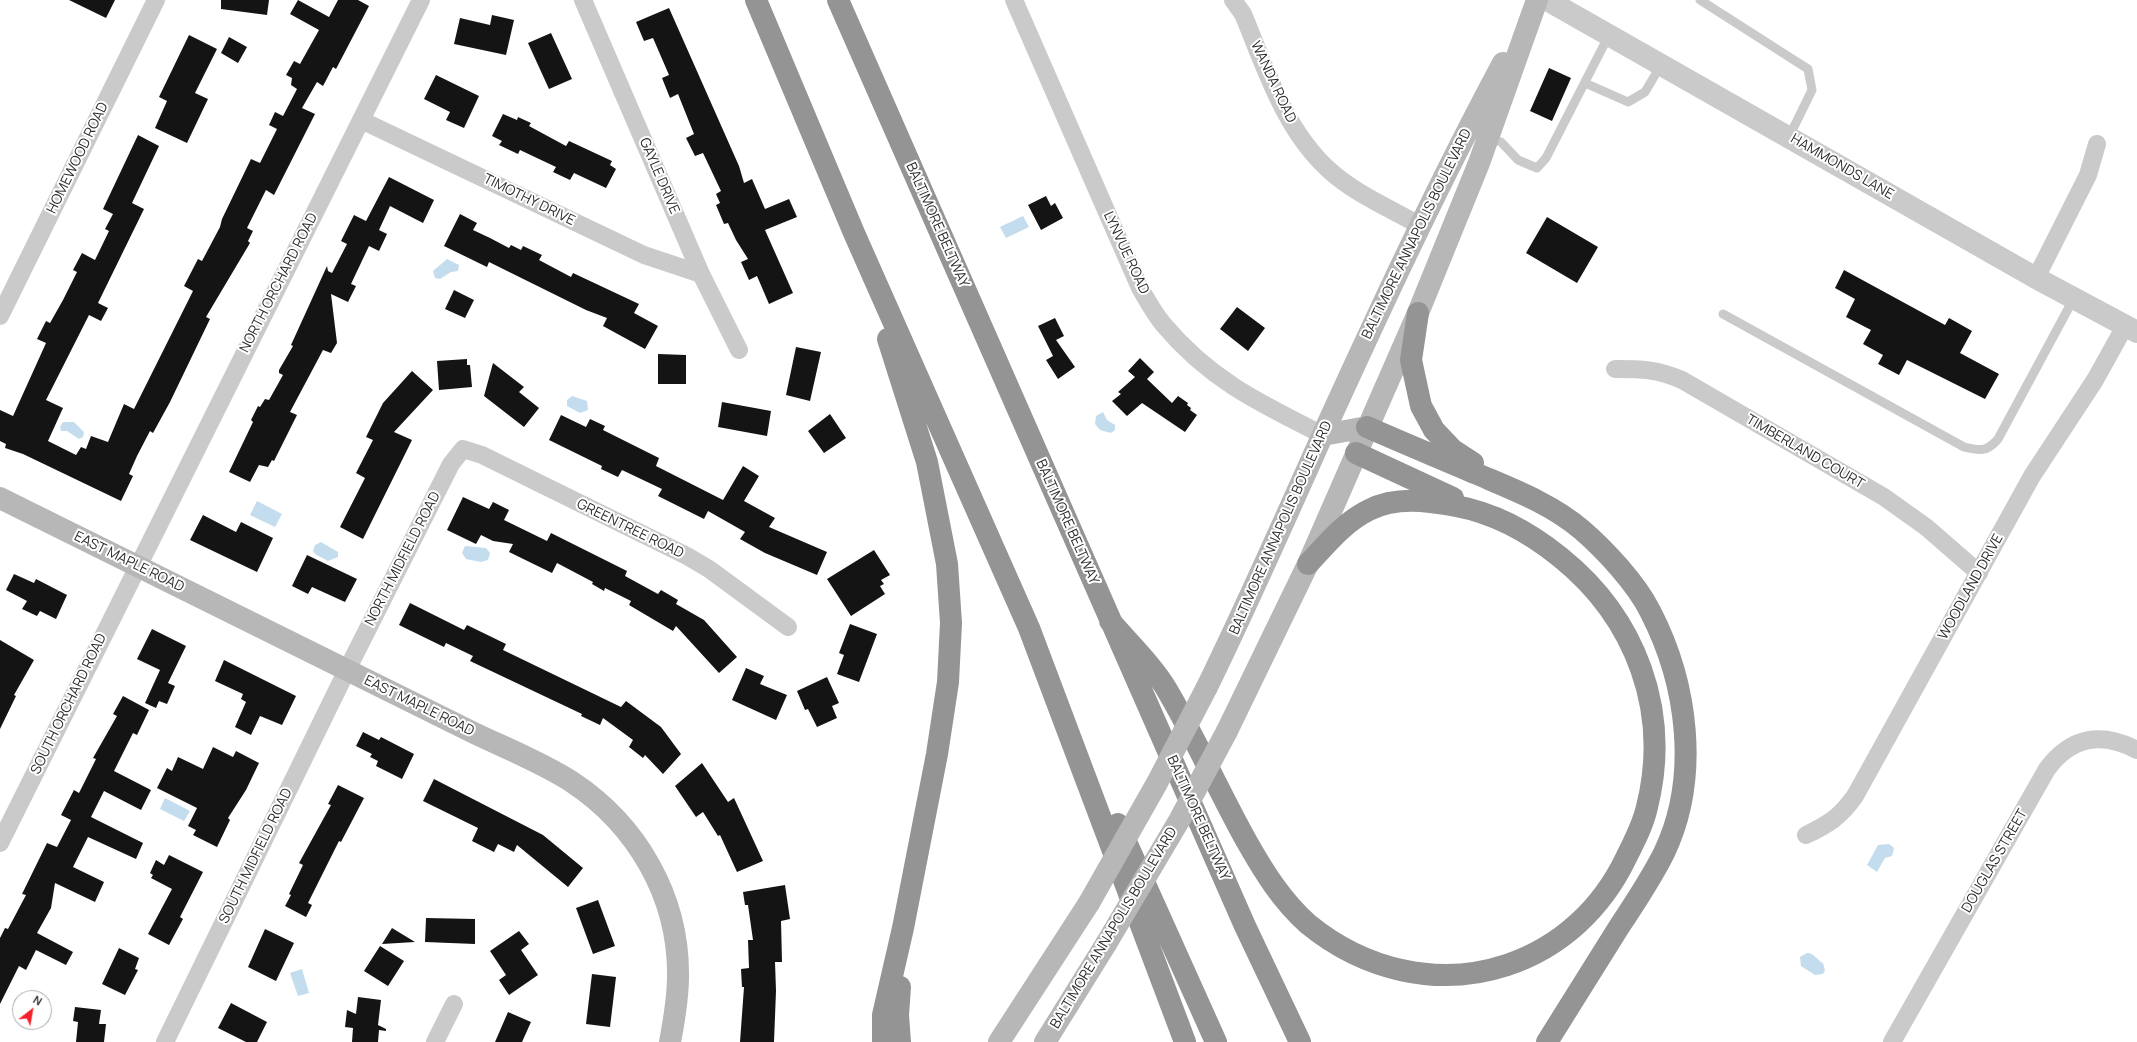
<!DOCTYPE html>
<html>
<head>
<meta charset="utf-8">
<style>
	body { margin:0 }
	#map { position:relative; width:2137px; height:1042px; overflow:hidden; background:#fff; font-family:Manrope,sans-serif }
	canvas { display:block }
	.north { position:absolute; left:12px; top:990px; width:40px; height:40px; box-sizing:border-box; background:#fff; border:1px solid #ababab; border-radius:50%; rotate:31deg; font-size:11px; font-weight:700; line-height:16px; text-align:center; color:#2d2d2d }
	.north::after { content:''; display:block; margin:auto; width:14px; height:18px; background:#f51f29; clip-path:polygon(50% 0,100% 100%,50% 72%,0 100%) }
</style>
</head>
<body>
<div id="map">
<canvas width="2137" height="1042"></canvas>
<div class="north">N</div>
</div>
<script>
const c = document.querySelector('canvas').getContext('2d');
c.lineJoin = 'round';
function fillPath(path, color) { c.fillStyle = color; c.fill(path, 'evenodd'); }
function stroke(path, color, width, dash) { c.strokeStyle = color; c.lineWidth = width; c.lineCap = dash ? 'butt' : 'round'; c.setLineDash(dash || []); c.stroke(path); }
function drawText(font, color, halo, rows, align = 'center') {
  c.font = font + ' Manrope,sans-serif'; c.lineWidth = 4; c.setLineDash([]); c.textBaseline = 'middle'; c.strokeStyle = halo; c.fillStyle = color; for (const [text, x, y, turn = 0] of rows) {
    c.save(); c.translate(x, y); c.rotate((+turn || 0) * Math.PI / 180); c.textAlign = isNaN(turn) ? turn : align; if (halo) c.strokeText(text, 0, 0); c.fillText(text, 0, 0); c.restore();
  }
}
fillPath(new Path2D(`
	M1023,216L1029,227L1006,238L1000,227Z
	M447,259L459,265L458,271L451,272L440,279L435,278L433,271Z
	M572,396L587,401L588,410L580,413L567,406V400Z
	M1103,412L1107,420L1115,425V430L1111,433L1100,430L1095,424L1096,416Z
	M63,422H74L84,432L83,437L79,439L67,431H61L60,427Z
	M257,501L282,514L275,527L250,515Z
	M321,542L338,552V557L328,561L315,554L313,551L315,545Z
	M465,546L486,548L490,553L488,560L481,562L466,559L462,553Z
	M165,798L190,811L184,821L160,809Z
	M1889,844L1894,848L1892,856L1885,858L1877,872L1867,865L1878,845Z
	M1807,953C1814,953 1817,960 1823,963L1825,970L1823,974L1815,975L1801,966L1800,957Z
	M302,969L309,993L298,996L290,973Z`), '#c3dcee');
fillPath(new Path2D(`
	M69,0H115L106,18Z
	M221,0H269L267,15L221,9Z
	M298,0L329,17L338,0H358L369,6L336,69L333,67L323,86L317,82L302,108L315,114L274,195L266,190L247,228L253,231L248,241L250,243L206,317L210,319L170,402L153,433L150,431L137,456L129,474L133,476L121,501L23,454L5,448L6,444L0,441V410L13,416L46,343L37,339L46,321L50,323L63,300L77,272L73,270L82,253L95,260L109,231L105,229L113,214L103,209L138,135L159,146L132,203L144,209L98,303L108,308L101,321L89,315L46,400L63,408L48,441L76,455L81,447L86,449L91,436L108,442L124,404L134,409L193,291L184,286L198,259L202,261L220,227L222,219L251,159L260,163L277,129L269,125L275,112L283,116L297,89L291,85L292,78L286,75L294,61L300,64L319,30L290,14Z
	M669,8L739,166L744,183L752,179L765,209L789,199L797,217L765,230L793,293L769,304L757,276L749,280L741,262L748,259L736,240L728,223L724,224L716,205L720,203L716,194L721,191L703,153L695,156L686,138L694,134L678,94L670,98L662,78L669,75L653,38L644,41L636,22Z
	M492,15L514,20L506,55L454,44L460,18L490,25Z
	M551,33L572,79L549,89L528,43Z
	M189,35L217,49L195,93L208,99L187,143L155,128L167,101L159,97Z
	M229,37L247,47L238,63L221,53Z
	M1549,68L1571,78L1552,121L1530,111Z
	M436,75L479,96L464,128L446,120L450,112L424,99Z
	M503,114L517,120L518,117L531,123L529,126L566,146L569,141L612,161L610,165L616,169L606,188L574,173L570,180L553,172L556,167L520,150L518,154L499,145L502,141L492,136Z
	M389,177L434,200L423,223L390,206L379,230L387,234L379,251L369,246L351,284L356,286L348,302L331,294L337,343L331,353L323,350L290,412L297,415L274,461L272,460L268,467L259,465L250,482L229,472L253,422L251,420L258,406L260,407L265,399L269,400L283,375L279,373V370L293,346L291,345L327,266L328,271L332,273L347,244L341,241L354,215L366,221Z
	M1046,196L1051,206L1055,203L1063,218L1041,230L1028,205Z
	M460,214L477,223L473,230L490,238L509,248L511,245L521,250L523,246L542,255L539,260L571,277L573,273L639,304L634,313L658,326L645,349L603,326L607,318L586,310L489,262L487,267L444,246Z
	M1547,217L1598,247L1577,283L1526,253Z
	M1844,270L1945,325L1949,318L1972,331L1960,353L1999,374L1985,399L1907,360L1899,375L1878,364L1883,355L1863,344L1871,330L1846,317L1855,299L1835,288Z
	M454,290L474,300L465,318L445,309Z
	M1237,307L1265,328L1248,351L1220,329Z
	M1055,318L1064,336L1056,340L1075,367L1058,379L1046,360L1053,356L1038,326Z
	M796,347L821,352L810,401L786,395Z
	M658,354L686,355V384H658Z
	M1140,358L1154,372L1147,379L1172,403L1178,396L1188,403L1187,405L1191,408L1190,410L1197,415L1185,432L1142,403L1127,416L1112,401L1121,394L1118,392L1135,377L1128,371Z
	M467,359V365H470L472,387L439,390L437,361Z
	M493,363L524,387L519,392L539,408L524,427L484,396Z
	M412,371L433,390L394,432L412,440L363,539L340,527L365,478L356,473L373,440L366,437L383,403Z
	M722,402L771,411L767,436L718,427Z
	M830,414L846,438L824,453L808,431Z
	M561,415L586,427L590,419L605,426L603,430L659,458L656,466L723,500L743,466L759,476L744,501L775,518L769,527L827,552L817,575L765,553L740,539L745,532L708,511L704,519L658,496L662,489L622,470L618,477L601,469L602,466L549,440Z
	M463,497L489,509L493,502L509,510L504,520L547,541L551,533L627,571L625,576L658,594L661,590L678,600L676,604L704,620L737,657L719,673L676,626L673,631L629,605L631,601L605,588L604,591L592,584L593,582L557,563L552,573L509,552L513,544L493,541L481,535L476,544L447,530Z
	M203,515L236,532L241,522L273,538L257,572L190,540Z
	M874,550L890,575L881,580L884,584L880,586L885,594L851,616L827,579Z
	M307,555L357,579L345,602L312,587L308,594L292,586Z
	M14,574L34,583L36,579L67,595L56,619L40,611L37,616L22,609L27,601L6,590Z
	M410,603L464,630L467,625L506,644L503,650L621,707L626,701L661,727L681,754L663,774L645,755L643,758L629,747L633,740L603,718L600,725L581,716L582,714L470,661L473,656L446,643L444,647L399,625Z
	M850,624L877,634L859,682L837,674L844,655L839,653Z
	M152,629L186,646L168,683L175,686L167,704L159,701L156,708L145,703L160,670L137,659Z
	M0,640L34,660L14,695L16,696L0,729Z
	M224,660L296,696L282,725L260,716L251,735L235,727L246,702L241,699L243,694L215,681Z
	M746,668L764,676L760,684L787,695L776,720L732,700Z
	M827,677L839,703L832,706L837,718L817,727L808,709L805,710L797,691Z
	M123,696L149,710L137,735L133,733L114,771L151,790L141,810L104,791L91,817L143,843L136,859L88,837L73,867L104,882L95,902L55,883L51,908L37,933L73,952L66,965L36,950L26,970L19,966L0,1004V938L5,928L8,929L26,895L22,894L47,843L57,847L71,820L61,815L74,790L79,793L96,759L93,758L117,716L113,714Z
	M363,732L379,740L381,737L414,754L402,779L376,766L378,761L370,757L372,754L356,746Z
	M213,747L233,757L236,751L259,763L246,790L228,818L230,820L217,847L193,835L196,830L188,826L197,808L157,788L167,768L172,771L178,757L203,769Z
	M702,763L728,802L734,798L763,861L737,872L720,835L718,836L703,812L696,817L675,786Z
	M434,779L543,835L583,868L568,887L517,845L514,852L498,844L494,852L472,841L478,828L423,801Z
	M338,785L364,798L341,842L339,841L308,903L312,905L306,917L285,906L291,895L289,894L303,865L299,863L331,805L328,804Z
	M169,855L203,872L180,917L183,919L169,945L148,934L172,889L151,878L153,875L150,873L156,860L164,865Z
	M785,885L790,919L781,921L782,962H775L776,991L774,1042H740L744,987H742L741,969L749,968L748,940H753L748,905H745L743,892Z
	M598,900L615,946L593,954L576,908Z
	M426,918L475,919V944L425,942Z
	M392,928L415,942L382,944Z
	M265,929L294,943L276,981L248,967Z
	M519,931L529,944L521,950L538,975L509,995L499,980L506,975L490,951Z
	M380,946L404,961L388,986L364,971Z
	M119,948L139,958L135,969L138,970L125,995L102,984Z
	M592,974L616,977L610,1027L586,1024Z
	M358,997L381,1000L378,1025L386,1029V1031L379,1030L378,1042H352L353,1028L345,1027L347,1010L356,1014Z
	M231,1003L267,1022L257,1042H246L218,1028Z
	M75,1007L101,1010L99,1024H106L104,1042H76L78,1022L73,1021Z
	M508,1012L531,1022L522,1042H495Z`), '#141414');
stroke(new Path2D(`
	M1700,0L1808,69L1812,90L1789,137
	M1585,83L1628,102L1645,92L1661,65
	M1487,138L1501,142L1518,160L1537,168L1546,158L1609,35
	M1723,314L1964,447C1980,451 1987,452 1998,439L2074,298`), '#cacaca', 9);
stroke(new Path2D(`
	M583,0L701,274L739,350
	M1014,0L1140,288C1147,300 1154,313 1163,324C1210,380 1259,403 1323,435
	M1233,0L1243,14C1266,69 1284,129 1329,170C1354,193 1389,208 1419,225
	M361,120L644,255L701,274
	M2036,278L2088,175L2097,144
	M0,316L156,0
	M1615,369C1641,369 1657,369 1682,380L1884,497L1926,527L1979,573
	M1806,835C1829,824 1840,817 1855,796L2032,476L2095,380L2125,326
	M0,843L421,0
	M165,1042L347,670L451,464L463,449L482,455L687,556L709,569L788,627
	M435,1042L454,1004
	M1892,1042L2047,769C2071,737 2101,731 2137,750`), '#cacaca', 18);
stroke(new Path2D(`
	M1547,0L2036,278L2137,332`), '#cacaca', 22);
stroke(new Path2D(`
	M1323,435L1367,427
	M0,498L472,732C505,748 541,762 572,782C637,825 679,897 678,976C678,998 674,1021 670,1042
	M1207,687C1248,603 1285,519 1323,434C1380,309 1438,184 1503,63
	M1227,731L1308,564L1418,313L1479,163L1537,0
	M999,1042L1089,903
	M1045,1042L1106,944`), '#b7b7b7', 22);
stroke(new Path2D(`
	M756,0L854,233L1029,628L1185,1042
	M838,0L1245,926L1300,1042
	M1418,313L1411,360L1421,406L1434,430L1453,450L1473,463
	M1367,427C1403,443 1440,458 1477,474C1512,489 1552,504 1582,530C1605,550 1636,583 1650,611C1688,684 1700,778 1664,853C1651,879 1635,903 1619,927C1595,966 1571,1004 1547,1042
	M1356,453L1453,498
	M1110,621C1128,642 1154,667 1167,690C1196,739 1219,792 1247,842C1264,872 1282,901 1308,924C1364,970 1438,988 1507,965C1561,947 1602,908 1626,858C1634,842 1643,825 1647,807C1671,711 1636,618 1560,557C1529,532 1494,513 1456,506C1427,501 1397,496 1369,510C1344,522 1326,545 1308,564
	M1118,824L1216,1042
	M900,987L898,1015L900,1042
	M883,1042V1015L903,928L937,754L948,682L951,623L947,564L927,462L888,339`), '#949494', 22);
stroke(new Path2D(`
	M1089,903L1157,783L1207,687
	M1106,944L1180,819L1227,731`), '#b7b7b7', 22);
drawText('14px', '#2d2d2d', '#fff', [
	["WANDA ROAD",1273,82,65],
	["HOMEWOOD ROAD",78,158,-64],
	["HAMMONDS LANE",1842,167,30],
	["GAYLE DRIVE",659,176,67],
	["TIMOTHY DRIVE",529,200,26],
	["BALTIMORE BELTWAY",937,225,66],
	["BALTIMORE ANNAPOLIS BOULEVARD",1417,234,-64],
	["LYNVUE ROAD",1126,253,65],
	["NORTH ORCHARD ROAD",279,283,-63],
	["TIMBERLAND COURT",1805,452,30],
	["BALTIMORE BELTWAY",1067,522,66],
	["BALTIMORE ANNAPOLIS BOULEVARD",1281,528,-66],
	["GREENTREE ROAD",630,529,26],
	["NORTH MIDFIELD ROAD",403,559,-63],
	["EAST MAPLE ROAD",129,562,26],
	["WOODLAND DRIVE",1971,587,-61],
	["SOUTH ORCHARD ROAD",69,704,-64],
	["EAST MAPLE ROAD",419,706,26],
	["BALTIMORE BELTWAY",1198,818,66],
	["SOUTH MIDFIELD ROAD",256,856,-64],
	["DOUGLAS STREET",1995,861,-60],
	["BALTIMORE ANNAPOLIS BOULEVARD",1114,928,-59]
]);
</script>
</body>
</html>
